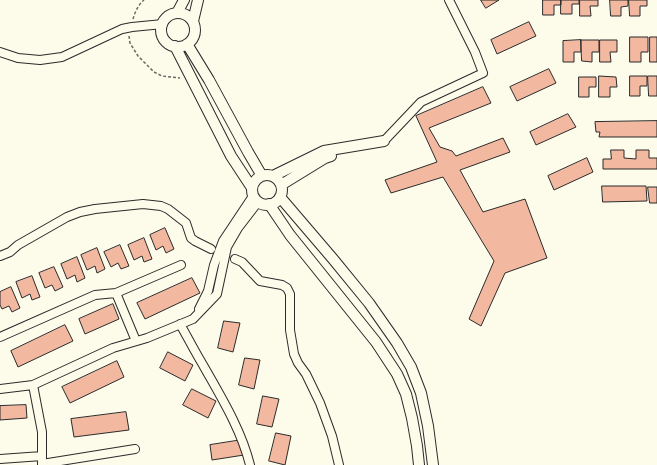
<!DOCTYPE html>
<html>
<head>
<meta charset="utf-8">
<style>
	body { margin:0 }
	canvas { display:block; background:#fdfbea }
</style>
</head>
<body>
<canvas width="657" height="465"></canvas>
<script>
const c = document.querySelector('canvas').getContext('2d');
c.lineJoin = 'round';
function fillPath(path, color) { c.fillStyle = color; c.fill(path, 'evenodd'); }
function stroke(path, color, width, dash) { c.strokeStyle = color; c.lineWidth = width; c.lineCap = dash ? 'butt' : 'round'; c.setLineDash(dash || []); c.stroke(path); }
const building = new Path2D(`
	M481,0H499L486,8Z
	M543,0H561V5H554V15H543Z
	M561,0H579V4H572V14H561Z
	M580,0H598V6H590L591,16H580Z
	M610,0H628V6L621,7V16H611Z
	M629,0H647V6H640V16H630Z
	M529,22L536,36L497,54L491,40Z
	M630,37H648V52H641V62H630Z
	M650,37H657V62H650Z
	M581,40H599V52H592V62L582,61Z
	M581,40V52H574V62H563V41Z
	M600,40H617V52H610L611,62H600Z
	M549,69L556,83L517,101L510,87Z
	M599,76L616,77L617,87H610V97H599Z
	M630,76H647V86H640V96H630Z
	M648,76H657V96H649Z
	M579,77H596V87H589V97H579Z
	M483,87L491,103L429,128L440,147L452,151L456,156L503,138L510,152L460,170L483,212L525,199L547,258L505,273L481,326L469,319L494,261L443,177L391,193L385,180L437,162L416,116Z
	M568,114L576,127L536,145L530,132Z
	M657,121V137H599L600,132H596L595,122Z
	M611,150H624V158L636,159V150H649V158H657V169H603V159H611Z
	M587,158L593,172L554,190L548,176Z
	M602,186H646L647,201L603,202Z
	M648,187H657V203H650Z
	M165,228L174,249L166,253L163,246L156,250L150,235Z
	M144,238L152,259L144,262L142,256L134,260L128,245Z
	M120,245L129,266L121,269L118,263L111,267L104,252Z
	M97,248L105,269L97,273L95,266L87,270L81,255Z
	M77,257L85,278L77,282L75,275L67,279L61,264Z
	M54,267L63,287L55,291L52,285L45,288L39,273Z
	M32,276L40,297L32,300L30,294L22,298L16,282Z
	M192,278L200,293L145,319L137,303Z
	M11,287L20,308L12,312L9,306L2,309L0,305V292Z
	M113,304L119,319L85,334L79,319Z
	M224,321L240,323L233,352L218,348Z
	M65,325L73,341L18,367L11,351Z
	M168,352L193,365L185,381L160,368Z
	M245,358L260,360L254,389L239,385Z
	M117,361L124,377L70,403L62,387Z
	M192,389L216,401L208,418L183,405Z
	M263,396L279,399L272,427L257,424Z
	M26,405L27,418L0,420V406Z
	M126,412L129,430L74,437L71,419Z
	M276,433L291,436L285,465L269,461Z
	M242,440L244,455L212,460L210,445Z`);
fillPath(building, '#f2b8a0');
stroke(building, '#2b2b2b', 1);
const minor = new Path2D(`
	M0,52L18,58L40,60L62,57L122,29L132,27L163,24
	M384,141L421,102L483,73L475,52L449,0
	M0,256L10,252L18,245L67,217L80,212L95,209L143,204L161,206L168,209L186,223L191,238L195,241L211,249
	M235,259L242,262L260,281L282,285L287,288L290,294V330L294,354L298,363L306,374L320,403L332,436L339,465
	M116,293L136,341
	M199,309L208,291L214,265L223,241L253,196
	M180,324C188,338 195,352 203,365C221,397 241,429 250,465
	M0,337L95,295L116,293L181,265
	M33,385L42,432V465
	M0,389L33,385L113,348L147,338L193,319L217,294L227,247L238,228L258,202
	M0,459L42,456
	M42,464L135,449`);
const tertiary = new Path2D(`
	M177,13L184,0
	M161 30a17 17 0 1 1 34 0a17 17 0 1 1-34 0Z
	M193,21L198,0
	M187,44L209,80L248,152L262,176
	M175,46L231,156L252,188
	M252 190a15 15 0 1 1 30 0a15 15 0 1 1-30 0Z
	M273,176L324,151L384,141
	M281,185L325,158L331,156
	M280,197L333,259L369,303L397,343L411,367L421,393L428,426L433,465
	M269,204L290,235L376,342L397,374L406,394L412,418L417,446L419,465`);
stroke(minor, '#2b2b2b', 10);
stroke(tertiary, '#2b2b2b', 12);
stroke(new Path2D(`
	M133,19C135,12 138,5 144,0
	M129,36L130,43L138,56L154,72L162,76L180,78`), '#6a6964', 1.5, [3, 2]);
stroke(minor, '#fdfbea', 8);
stroke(tertiary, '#fdfbea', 10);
</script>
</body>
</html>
